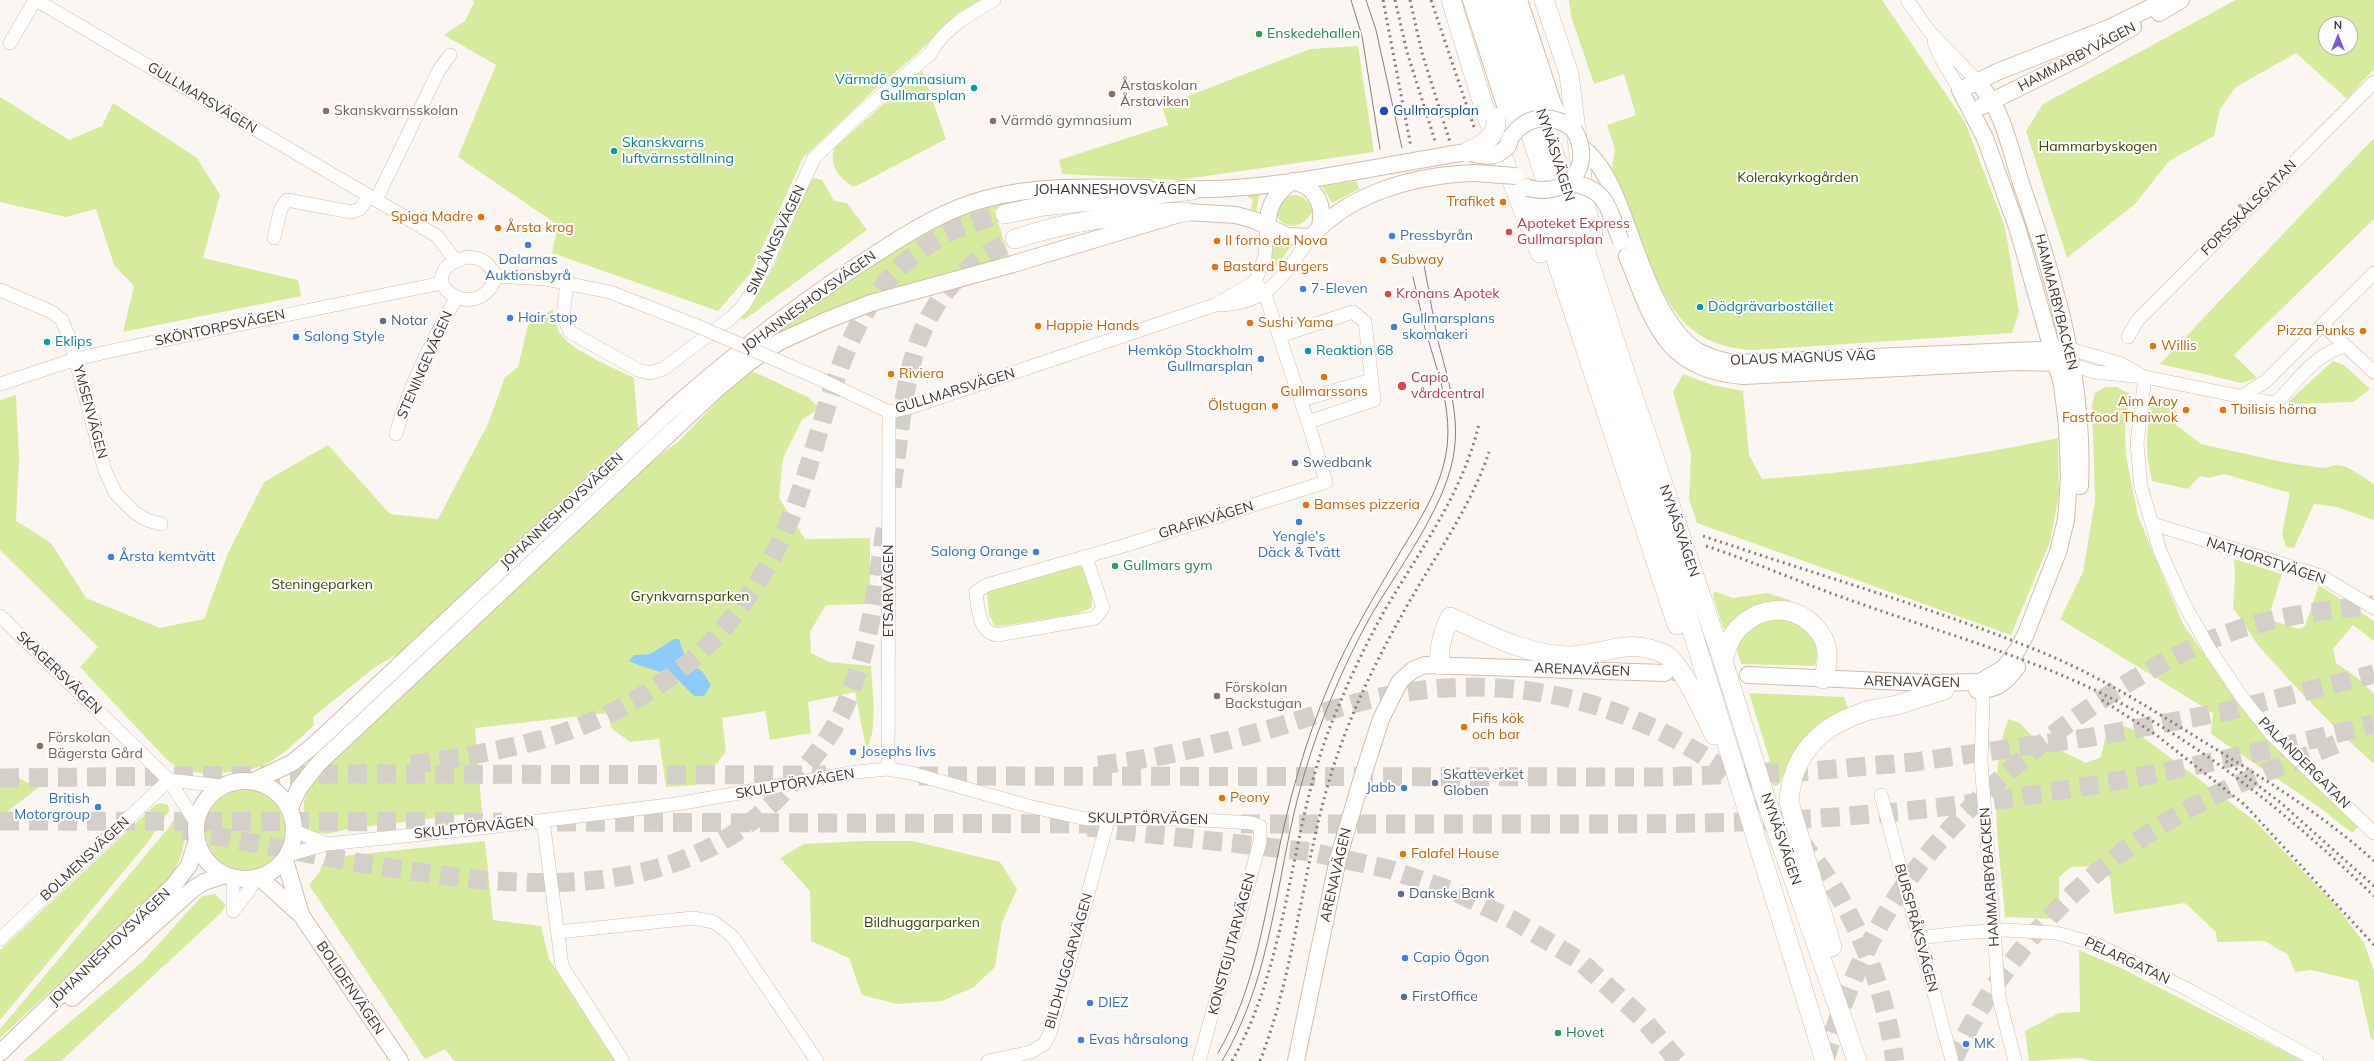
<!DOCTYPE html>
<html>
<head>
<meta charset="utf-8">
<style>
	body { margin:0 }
	#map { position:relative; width:2374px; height:1061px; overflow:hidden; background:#fbf6f2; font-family:Mulish,sans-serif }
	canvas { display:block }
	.north { position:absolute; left:2318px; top:16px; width:40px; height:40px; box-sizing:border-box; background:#fff; border:1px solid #b1adaa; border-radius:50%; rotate:0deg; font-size:11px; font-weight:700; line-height:16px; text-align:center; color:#3d332b }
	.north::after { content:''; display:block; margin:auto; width:14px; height:18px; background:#7f5cd6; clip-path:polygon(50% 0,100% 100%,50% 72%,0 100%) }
</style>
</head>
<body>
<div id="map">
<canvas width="2374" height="1061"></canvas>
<div class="north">N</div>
</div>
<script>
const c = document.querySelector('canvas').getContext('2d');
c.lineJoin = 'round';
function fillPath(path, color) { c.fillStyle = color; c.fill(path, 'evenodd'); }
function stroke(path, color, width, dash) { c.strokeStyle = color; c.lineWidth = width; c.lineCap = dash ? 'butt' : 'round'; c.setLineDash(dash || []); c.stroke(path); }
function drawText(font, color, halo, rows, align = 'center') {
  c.font = font + ' Mulish,sans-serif'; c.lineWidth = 4; c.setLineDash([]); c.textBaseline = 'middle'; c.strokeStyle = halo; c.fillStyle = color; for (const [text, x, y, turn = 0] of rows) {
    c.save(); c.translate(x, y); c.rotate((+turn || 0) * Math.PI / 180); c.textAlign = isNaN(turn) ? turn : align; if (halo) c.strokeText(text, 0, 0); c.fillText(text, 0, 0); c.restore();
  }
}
fillPath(new Path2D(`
	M473,0H983L956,14L917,54L875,89L803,158L750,274L718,311L552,253L558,225L458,157L496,65L444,35L465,21L474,3Z
	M1569,0H1882L1965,122L2005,227L2019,312L2012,333L1755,350C1729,349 1707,343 1688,326C1655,296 1630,211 1612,168L1615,149L1607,125L1636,115L1624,74L1594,84L1571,16Z
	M2236,0H2374V69L2347,99L2296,53L2236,87L2220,109L2214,136L2169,161L2135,204L2067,258L2026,131L2043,104ZM2326,24H2350V48H2326Z
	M1358,46L1374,152L1178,180L1062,174L1059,160L1168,125L1162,106L1310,49Z
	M922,70L946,139L854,187C839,178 829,166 834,148Z
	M0,97L69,140L102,126L113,103L197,158L220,195L203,258L298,280L301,296L123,332L134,286L114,265L96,209L66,217L0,202Z
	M2374,138V219L2234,355L2257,378L2242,383L2160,364Z
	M815,178L822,180L834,201L847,203L867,230L744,320L741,317C770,288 792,220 809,180Z
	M1357,181L1359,189L1332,203L1322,186Z
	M1260,193L1256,211L1251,209L1253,200L1245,194Z
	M1294,195C1304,196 1309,201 1313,210C1305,228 1283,233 1275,212L1285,197Z
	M1032,198L994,210L1010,259L773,340L768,337L826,294L928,229L986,205Z
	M1272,241L1292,245L1274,269L1271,268Z
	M553,309C554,317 555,325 560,333C571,351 615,368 634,378L638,428L400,653L375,667L313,717L314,725C299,739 283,756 264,765C246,773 205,775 186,771C179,770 173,764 167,760L80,667L98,647L0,550V400L16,395L19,459L16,521L51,543L86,598L160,628L204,619L228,553L264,482L328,445L390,514L438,519L488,424L505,377L518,367L528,325Z
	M2333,361L2344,365L2370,389L2353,402L2292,404L2288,402Z
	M752,371L808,397L819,408L802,420L783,458L779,498L805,539L870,538V604L826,605L810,632L811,653L829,662L871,666C872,690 879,729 866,749L855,692L808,702L811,733L770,740L765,711L722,718L726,752L702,781L696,785L666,787L659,739L630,742L611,728L608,713L475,728L482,812L348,829L327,834L312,832C300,809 302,802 313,780L631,480L659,456L679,441L733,385Z
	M1683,374L1712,385L1743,391L1749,455L1762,479C1862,472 1960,459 2058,438L2059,493L2050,542L2011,635L1697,523L1689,499L1691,454L1673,392Z
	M2105,387H2117L2130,394L2132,400L2127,411L2125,429L2126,456L2138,516L2183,624L2244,711L2270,742L2358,827L2352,833L2319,807L2211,734L2213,713L2060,619L2083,572L2095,501L2092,406L2095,393Z
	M2162,400L2177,402L2175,424L2201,444L2287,463L2324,468L2337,465L2347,467L2374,484V520L2337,507L2314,504L2294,548L2286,547L2282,534L2290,493L2224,474L2209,478L2200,476L2188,489L2152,481C2145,451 2146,436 2151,406Z
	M2234,559L2282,574L2270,613L2274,621L2299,629L2305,626L2319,585L2374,621V641L2353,625L2333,649L2336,663L2355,676L2374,694V764C2335,729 2298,690 2263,651C2251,638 2245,622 2233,609L2235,578Z
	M1076,564L1082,567C1087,578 1095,596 1091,608L1077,614L995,627L989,615L987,591Z
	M1714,591L1733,598L1767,593L1790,600V605L1727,632L1723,627L1713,596Z
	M1781,616C1788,619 1798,621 1804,626C1815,634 1820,654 1815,666L1741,664L1737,650L1738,642L1760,621Z
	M1749,693L1844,697L1848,709L1791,759L1779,784L1775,786L1772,784L1765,763L1770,761Z
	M2008,719L2020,723L2032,736L2086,763L2101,757L2106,734L2118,724L2132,729L2255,821L2338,908L2364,943L2374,971V1040L2371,1039L2358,981L2311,970L2295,972L2288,955L2265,941L2217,942L2216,932L2185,903L2114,914L2110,879L2104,866L2071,867L2059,877V919L2005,917C2000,851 1986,782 2008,719Z
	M0,772L9,773L38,788L0,817Z
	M205 830a40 40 0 1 1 80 0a40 40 0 1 1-80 0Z
	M161,803L168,805L169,811L148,842L0,1020V950L155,805Z
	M178,812C192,843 180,865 160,889L0,1038V1029L170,826Z
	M485,841L493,920L541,926L549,959L615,1061H454L445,1049L425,1059L309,885L319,873L325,858Z
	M864,841H913L1000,862L1017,889L1002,923L995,967L974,987L942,1001L897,1004L862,995L849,958L811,941L810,891L780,858L804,844Z
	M215,894L226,905L221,913L61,1061H23L143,961L202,896Z
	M2079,950L2121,968L2303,1061H2093L2081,1058L2029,1061L2025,1031L2059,1013L2080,1012Z`), '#d7eb9f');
fillPath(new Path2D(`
	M674,639H679L687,663L702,671L711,685L704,696H694L671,673C663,674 637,665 629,661L634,655L650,654Z`), '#8fcbf8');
stroke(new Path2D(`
	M1672,673L1748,675`), '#d5cfca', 16, [16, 8]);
stroke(new Path2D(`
	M892,487C908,381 904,292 1015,239
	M411,765C511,749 586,738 670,677C723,640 764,581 789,522C830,424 836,296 939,238C959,226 982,220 1005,214
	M1098,765C1157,759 1214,745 1270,729C1314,716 1357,700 1402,693C1538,670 1673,715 1772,810
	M919,776L1659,777L1799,772L1914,762L2092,737L2228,711L2374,674
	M0,778L358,774L826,775
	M0,821L502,822
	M557,822L1102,824
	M1241,824C1344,824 1447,824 1551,824C1654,824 1757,824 1860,815C2035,801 2205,767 2374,724
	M1088,827L1311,852L1388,869L1453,891L1513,920L1580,961L1642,1018L1678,1061
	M183,830C250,842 317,856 384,867C530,890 687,905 794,781C814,758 834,732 846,704C870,648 877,583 886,523
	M1799,840C1853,903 1883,979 1895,1061
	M1825,1061C1843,996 1871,930 1911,876C1983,779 2115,675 2228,633C2274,616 2326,610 2374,605
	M1953,1061C1997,962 2078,875 2171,819C2223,787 2282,766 2339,743`), '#d5cfca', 19, [19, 10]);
const minor = new Path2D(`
	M36,0L437,236L455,260
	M1907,0L1929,31L1977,81
	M1934,42L1942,60L1960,90
	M10,43L35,0
	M376,200L439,70L450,55
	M274,238L281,208L287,200L351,212L360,209L369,196
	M468,257C483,258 488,263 496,276C478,331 402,274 468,257Z
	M496,276L545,279L610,292L695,325
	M567,282L563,316L570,332L638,370L650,373L663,369L731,318L744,305L760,277L814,158L863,111L930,54C943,29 969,14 994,0
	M0,290L52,312L62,320L71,343L105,471L116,494L134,512L147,520L161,524
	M1215,305C1269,305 1282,277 1311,237
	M2323,325L2374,372
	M1279,336L1353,312L1365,322L1374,400L1308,422
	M2128,337L2137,321L2374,82
	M2070,349L2122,364L2142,376
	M2073,365L2095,372L2145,377L2273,403L2277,402C2297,381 2317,352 2346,346
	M2145,377L2137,443L2141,487L2160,551L2183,602L2210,650L2241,696L2271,734L2374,833
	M818,378L889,412L908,408L1215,305L1255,282L1265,256L1267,227
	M0,384L76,359L120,349L442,283
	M2241,397L2266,381L2374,273
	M1301,400L1372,380
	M396,434C409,386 432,341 456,298
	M2153,524L2321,576L2374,608
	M1086,557L1103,608L1095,618L997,635C978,632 978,607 976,592L987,585L1123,546L1326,482L1308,422L1269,306L1265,294L1255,282
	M0,616L169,780L196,823
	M1980,682L1983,702L1981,762L1999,998L2015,1061
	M888,769L889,412
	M169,780L222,786
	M1881,795L1952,1061
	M543,821L562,966L623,1061
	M295,831L327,844
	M288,855L327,844L490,827L677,804L856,772L888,769L911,773L1028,806L1086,819H1186L1252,823L1260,826V842L1199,1061
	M233,878V911
	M233,911L248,892L255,879
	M2005,930L2056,933L2096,944L2189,990L2317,1061
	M558,932L693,918L714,922L733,937L817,1061
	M1919,938L1960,933
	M0,939L169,780
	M988,1061L1031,1052L1044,1044L1050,1033L1108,820`);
const major = new Path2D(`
	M1471,0L1510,121L1511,137L1508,146
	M1519,0L1553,104L1562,122L1572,128
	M2159,13L2181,0
	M1977,81C1982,87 1987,94 1991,100C2006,124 2013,159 2022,186C2056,283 2085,382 2080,486
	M1982,106L2081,57L2133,27
	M1580,146C1603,163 1613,189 1623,215C1638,255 1658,322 1693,348C1704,356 1719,360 1733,363L2061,349
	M1181,189C1275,192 1374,166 1467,152
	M1267,227C1268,206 1275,193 1293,181C1315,186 1325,204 1320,226
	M1627,256C1653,320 1663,370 1743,376L2016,362L2065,363
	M1748,675L1928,683L1980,682L2004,668L2018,649L2025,636L2058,552L2066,520L2069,478L2067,426L2062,384L2018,230L1985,138L1960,90L1997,72L2111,27L2166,0
	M1977,690C1996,691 2007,681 2017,667
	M196 830a49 49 0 1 1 98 0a49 49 0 1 1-98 0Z
	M254,781L292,763L314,745L674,407C739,350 807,297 880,251C913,230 947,209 985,199C1038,185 1094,187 1148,188
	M290,808L299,788L318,764L718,388L748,363L779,342L825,321L871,303L1013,264L1186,212L1236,215L1254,220L1287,236L1311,237C1350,192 1417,175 1474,173
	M285,860L301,915
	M259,877L301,915L400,1061
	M72,998L193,889L204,882L225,875
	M0,1053L174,885L189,865L197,840
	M1296,1061L1338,859L1362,778L1381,719L1400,681L1413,670L1425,665L1665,673`);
const highway = new Path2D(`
	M1451,0L1486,114L1540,253
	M1487,0L1678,585L1825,1061
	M1504,0L1623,366L1723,661L1767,803L1857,1061
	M1544,0L1569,74L1586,210L1593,232
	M1528,188L1537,202L1677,625
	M1005,214L1044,206L1193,190
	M1015,239C1071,220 1127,213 1186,212
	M1723,661C1725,654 1727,646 1730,640C1748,608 1790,599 1815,627C1822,634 1826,642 1827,652C1828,661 1826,670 1823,679
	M1440,665C1438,648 1443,633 1450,617C1488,634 1526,655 1568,656C1588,656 1605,649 1625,647C1637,645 1655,649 1666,655C1682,665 1706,717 1714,735
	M1832,947L1789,802C1792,751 1823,724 1870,710C1879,708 1888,707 1897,705C1913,700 1929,695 1944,690`);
stroke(minor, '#d3bca7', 14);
stroke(major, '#d3bca7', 18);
stroke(highway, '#d3bca7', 20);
stroke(minor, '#fff', 13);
stroke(major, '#fff', 16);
stroke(highway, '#fff', 19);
stroke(new Path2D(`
	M1351,0L1362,36L1380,149
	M1366,0L1376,30L1402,148
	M1218,1053C1252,994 1262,930 1276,864C1288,802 1305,742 1329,685C1348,640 1373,598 1398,556C1418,522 1442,488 1447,447C1452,404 1435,366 1424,325C1420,309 1417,293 1413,277
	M1222,1061C1267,986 1275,897 1294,813C1310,745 1336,680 1369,619C1396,572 1443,511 1453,458C1461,417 1448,380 1438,341C1433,316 1429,291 1424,265`), '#867e77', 1);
stroke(new Path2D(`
	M1383,0L1411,147
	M1395,0L1407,52L1436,144
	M1410,0L1422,53L1450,142
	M1431,0L1475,130
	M1703,536C1817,575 1935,608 2046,654C2101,677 2151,709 2201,740C2261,777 2321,813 2374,861
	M1706,546C1755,562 1801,583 1850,600C1944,634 2040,659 2128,707C2219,757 2300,825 2374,896
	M2102,700L2155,734L2245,805L2374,945
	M2226,761L2281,803L2374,886
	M1232,1061C1290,959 1288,836 1330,727C1346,686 1364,647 1386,608C1421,549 1463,492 1479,424
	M1260,1061C1300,958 1303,846 1342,742C1361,690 1387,640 1415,592C1442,546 1472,503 1489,452`), '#867e77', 3, [2, 4]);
const minorBridge = new Path2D(`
	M695,325L818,378
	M1960,933L2005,930`);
const majorBridge = new Path2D(`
	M1511,137C1524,119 1541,114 1562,122
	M1467,152C1483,156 1494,160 1507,147
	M1474,173L1516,176
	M1570,183C1608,188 1608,209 1621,241
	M1528,188C1568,198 1595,167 1574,130`);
const highwayBridge = new Path2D(`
	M1467,152C1482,145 1498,137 1496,118`);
stroke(minorBridge, '#d3bca7', 14, []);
stroke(majorBridge, '#d3bca7', 18, []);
stroke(highwayBridge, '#d3bca7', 20, []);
stroke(minorBridge, '#fff', 13);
stroke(majorBridge, '#fff', 16);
stroke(highwayBridge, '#fff', 19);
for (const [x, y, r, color] of [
	[1259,34,4,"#2e9e5b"],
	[974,88,4,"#0f9aa8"],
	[1112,94,4,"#8d6e63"],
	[326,111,4,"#8d6e63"],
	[1384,111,5,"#1a4fb4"],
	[993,121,4,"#8d6e63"],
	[614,151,4,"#0f9aa8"],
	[1503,202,4,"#e8710a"],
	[481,217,4,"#e8710a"],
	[498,228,4,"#e8710a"],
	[1509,232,4,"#e0444e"],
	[1392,236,4,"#3f7fe0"],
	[1217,241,4,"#e8710a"],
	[528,245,4,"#3f7fe0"],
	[1383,260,4,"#e8710a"],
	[1215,267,4,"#e8710a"],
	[1303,289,4,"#3f7fe0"],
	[1388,294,4,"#e0444e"],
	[1700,307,4,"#0f9aa8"],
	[510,318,4,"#3f7fe0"],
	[383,321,4,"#5c6f8a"],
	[1250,323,4,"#e8710a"],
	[1038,326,4,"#e8710a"],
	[1394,327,4,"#3f7fe0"],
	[2363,331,4,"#e8710a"],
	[296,337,4,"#3f7fe0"],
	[47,342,4,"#0f9aa8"],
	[2153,346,4,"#e8710a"],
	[1308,351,4,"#0f9aa8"],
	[1261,359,4,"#3f7fe0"],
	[891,374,4,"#e8710a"],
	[1324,377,4,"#e8710a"],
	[1402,386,5,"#e0444e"],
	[1275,406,4,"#e8710a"],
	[2186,410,4,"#e8710a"],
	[2223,410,4,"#e8710a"],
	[1295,463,4,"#5c6f8a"],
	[1306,505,4,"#e8710a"],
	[1299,522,4,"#3f7fe0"],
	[1036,552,4,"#3f7fe0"],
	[111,557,4,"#3f7fe0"],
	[1115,566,4,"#2e9e5b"],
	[1217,696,4,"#8d6e63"],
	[1464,727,4,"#e8710a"],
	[40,746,4,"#8d6e63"],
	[853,752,4,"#3f7fe0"],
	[1435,783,4,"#5c6f8a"],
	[1404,788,4,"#3f7fe0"],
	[1222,798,4,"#e8710a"],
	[98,807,4,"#3f7fe0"],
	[1403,854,4,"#e8710a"],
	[1401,894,4,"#5c6f8a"],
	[1405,958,4,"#3f7fe0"],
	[1404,997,4,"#5c6f8a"],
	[1090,1003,4,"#3f7fe0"],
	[1558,1033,4,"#2e9e5b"],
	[1081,1040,4,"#3f7fe0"],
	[1966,1044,4,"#3f7fe0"]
]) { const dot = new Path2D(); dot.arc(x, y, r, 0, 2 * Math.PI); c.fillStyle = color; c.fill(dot); stroke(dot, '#fff', 1.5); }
drawText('14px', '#27864d', '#fff', [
	["Enskedehallen",1267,34],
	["Gullmars gym",1123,566],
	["Hovet",1566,1033]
], 'left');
drawText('14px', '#3d332b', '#fff', [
	["HAMMARBYVÄGEN",2077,57,-28],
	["GULLMARSVÄGEN",202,98,31],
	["NYNÄSVÄGEN",1555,155,72],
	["JOHANNESHOVSVÄGEN",1115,190],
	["FORSSKÅLSGATAN",2249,208,-45],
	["SIMLÅNGSVÄGEN",776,240,-65],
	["JOHANNESHOVSVÄGEN",809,302,-36],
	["HAMMARBYBACKEN",2056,302,76],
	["SKÖNTORPSVÄGEN",220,328,-12],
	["OLAUS MAGNUS VÄG",1803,358,-2],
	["STENINGEVÄGEN",425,365,-66],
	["GULLMARSVÄGEN",955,391,-17],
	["YMSENVÄGEN",90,412,75],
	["JOHANNESHOVSVÄGEN",562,511,-43],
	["GRAFIKVÄGEN",1206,520,-17],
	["NYNÄSVÄGEN",1679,531,71],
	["NATHORSTVÄGEN",2266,561,18],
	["ETSARVÄGEN",889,591,-90],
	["ARENAVÄGEN",1582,670,2],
	["SKAGERSVÄGEN",59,673,44],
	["ARENAVÄGEN",1912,682,1],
	["PALANDERGATAN",2304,763,45],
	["SKULPTÖRVÄGEN",795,784,-10],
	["SKULPTÖRVÄGEN",1148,819,1],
	["SKULPTÖRVÄGEN",474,828,-6],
	["NYNÄSVÄGEN",1781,839,71],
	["BOLMENSVÄGEN",85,859,-43],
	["ARENAVÄGEN",1336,875,-77],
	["HAMMARBYBACKEN",1990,877,-94],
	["BURSPRÅKSVÄGEN",1916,928,75],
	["KONSTGJUTARVÄGEN",1232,944,-75],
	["JOHANNESHOVSVÄGEN",110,947,-44],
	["BILDHUGGARVÄGEN",1069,961,-74],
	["PELARGATAN",2127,961,25],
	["BOLIDENVÄGEN",350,988,56]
]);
drawText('14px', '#0d838f', '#fff', [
	["Värmdö gymnasium",966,80,"right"],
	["Gullmarsplan",966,96,"right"],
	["Skanskvarns",622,143],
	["luftvärnsställning",622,159],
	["Dödgrävarbostället",1708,307],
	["Eklips",55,342],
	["Reaktion 68",1316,351]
], 'left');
drawText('14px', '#785e54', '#fff', [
	["Årstaskolan",1120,86],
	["Årstaviken",1120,102],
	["Skanskvarnsskolan",334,111],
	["Värmdö gymnasium",1001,121],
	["Förskolan",1225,688],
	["Backstugan",1225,704],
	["Förskolan",48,738],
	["Bägersta Gård",48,754]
], 'left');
drawText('14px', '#164399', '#fff', [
	["Gullmarsplan",1393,111]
], 'left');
drawText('14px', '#364200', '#fff', [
	["Hammarbyskogen",2098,147],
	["Kolerakyrkogården",1798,178],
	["Steningeparken",322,585],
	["Grynkvarnsparken",690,597],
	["Bildhuggarparken",922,923]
]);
drawText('14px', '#c56008', '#fff', [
	["Trafiket",1495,202,"right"],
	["Spiga Madre",473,217,"right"],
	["Årsta krog",506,228],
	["Il forno da Nova",1225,241],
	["Subway",1391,260],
	["Bastard Burgers",1223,267],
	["Sushi Yama",1258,323],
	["Happie Hands",1046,326],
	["Pizza Punks",2355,331,"right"],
	["Willis",2161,346],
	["Riviera",899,374],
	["Gullmarssons",1324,392,"center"],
	["Aim Aroy",2178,402,"right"],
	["Fastfood Thaiwok",2178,418,"right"],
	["Ölstugan",1267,406,"right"],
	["Tbilisis hörna",2231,410],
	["Bamses pizzeria",1314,505],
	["Fifis kök",1472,719],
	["och bar",1472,735],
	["Peony",1230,798],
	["Falafel House",1411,854]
], 'left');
drawText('14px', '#be3a42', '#fff', [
	["Apoteket Express",1517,224],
	["Gullmarsplan",1517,240],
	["Kronans Apotek",1396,294],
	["Capio",1411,378],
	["vårdcentral",1411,394]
], 'left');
drawText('14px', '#366cbe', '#fff', [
	["Pressbyrån",1400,236],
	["Dalarnas",528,260,"center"],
	["Auktionsbyrå",528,276,"center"],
	["7-Eleven",1311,289],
	["Hair stop",518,318],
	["Gullmarsplans",1402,319],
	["skomakeri",1402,335],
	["Salong Style",304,337],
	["Hemköp Stockholm",1253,351,"right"],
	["Gullmarsplan",1253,367,"right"],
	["Yengle's",1299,537,"center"],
	["Däck & Tvätt",1299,553,"center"],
	["Salong Orange",1028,552,"right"],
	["Årsta kemtvätt",119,557],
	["Josephs livs",861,752],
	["Jabb",1396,788,"right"],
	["British",90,799,"right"],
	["Motorgroup",90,815,"right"],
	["Capio Ögon",1413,958],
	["DIEZ",1098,1003],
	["Evas hårsalong",1089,1040],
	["MK",1974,1044]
], 'left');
drawText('14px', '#4e5e75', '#fff', [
	["Notar",391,321],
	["Swedbank",1303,463],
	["Skatteverket",1443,775],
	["Globen",1443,791],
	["Danske Bank",1409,894],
	["FirstOffice",1412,997]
], 'left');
</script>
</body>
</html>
